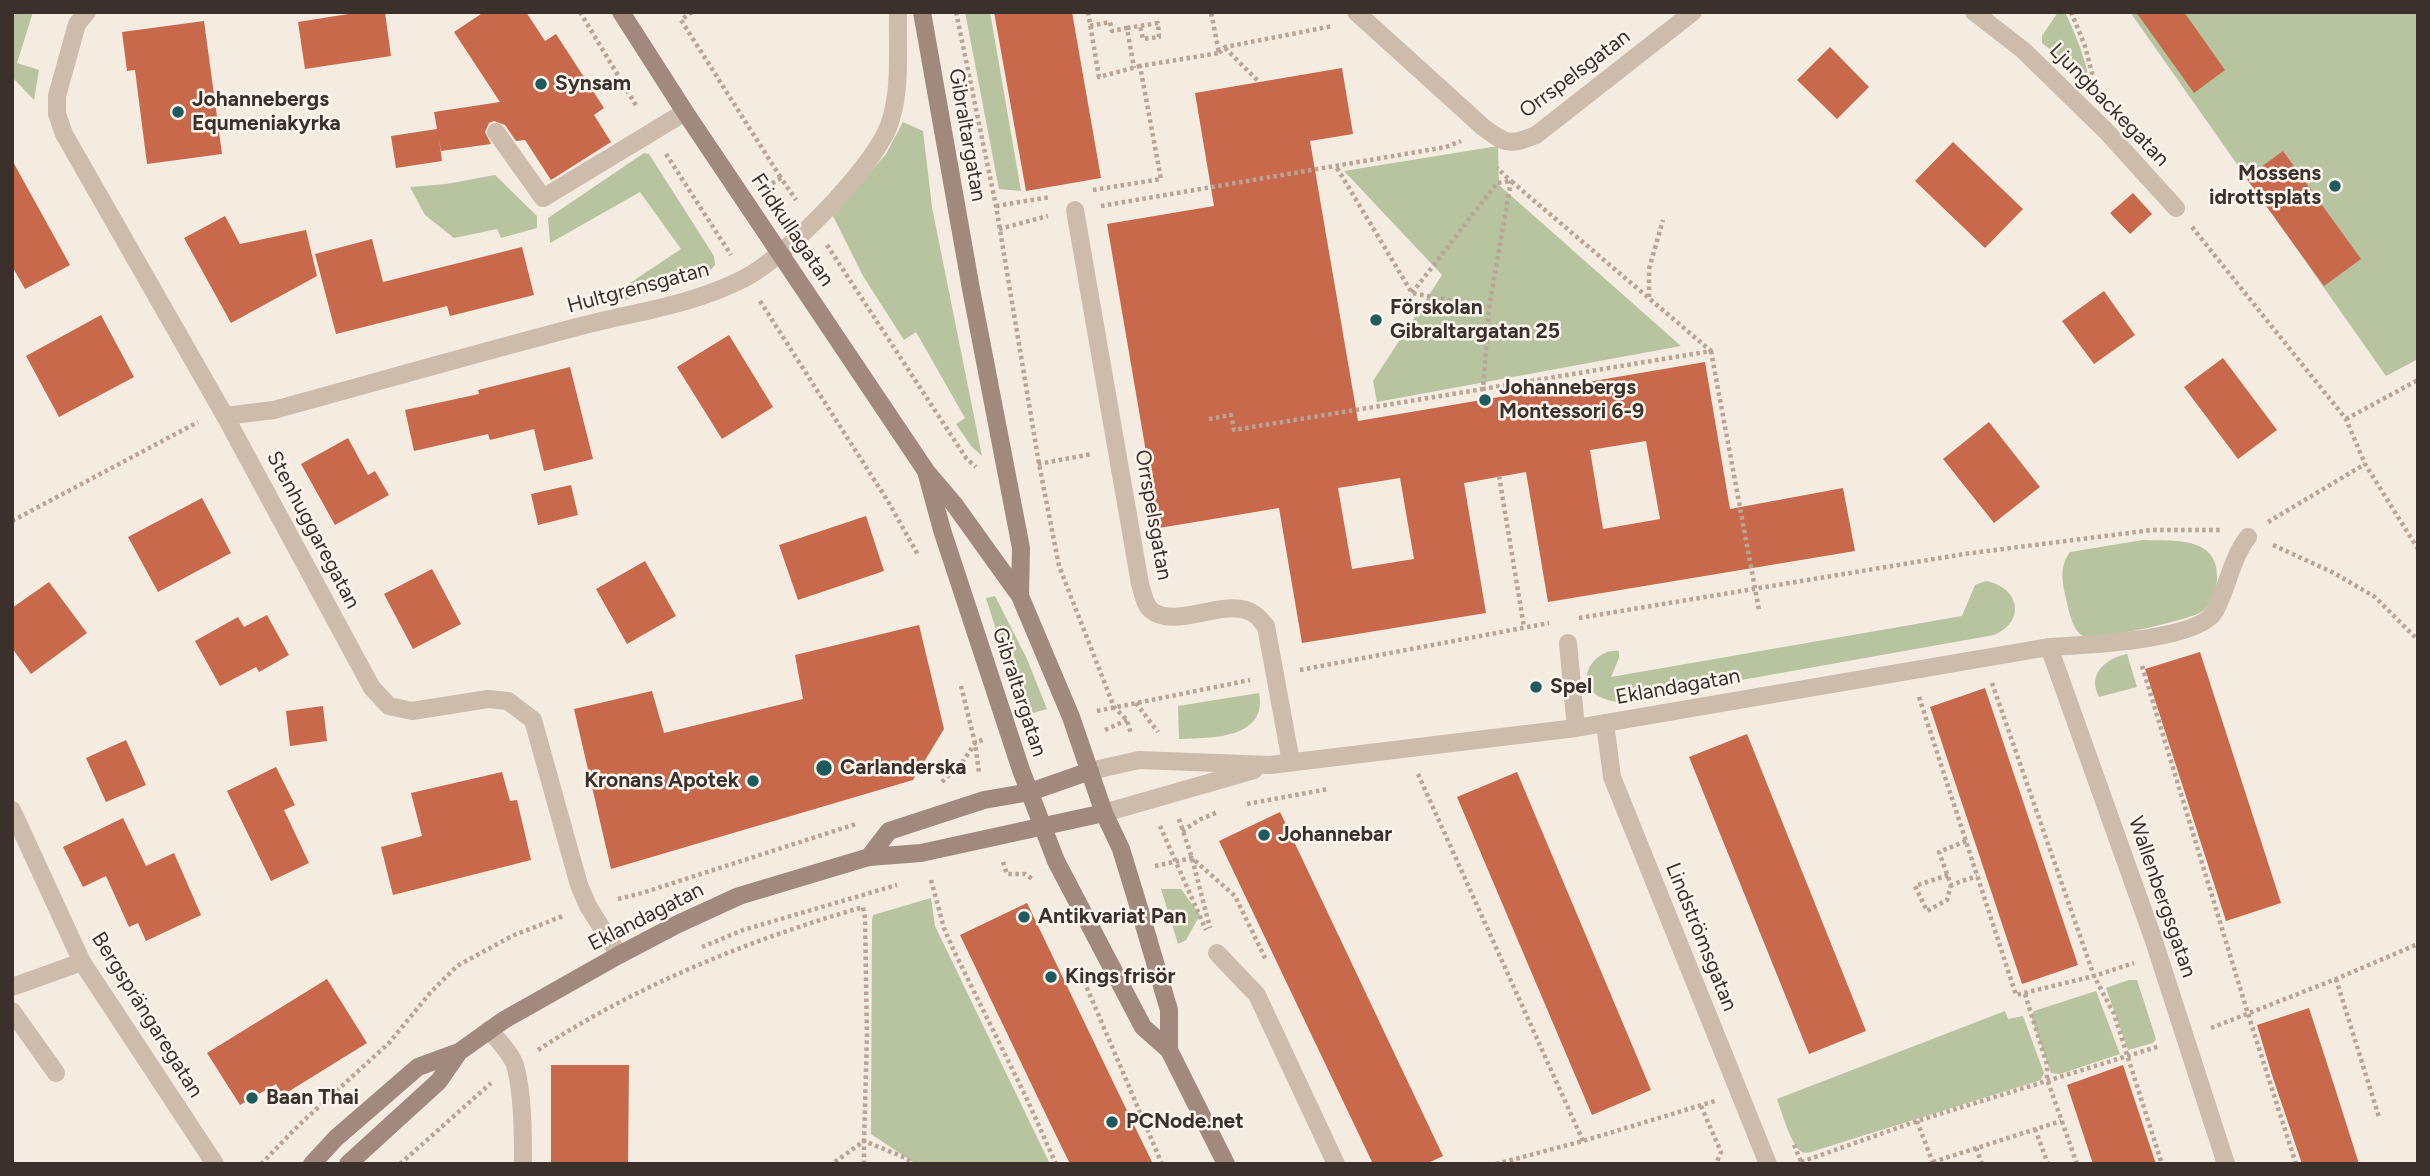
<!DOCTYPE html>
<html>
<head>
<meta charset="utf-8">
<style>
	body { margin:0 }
	#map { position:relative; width:2430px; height:1176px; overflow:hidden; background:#f4ebe1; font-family:Figtree,sans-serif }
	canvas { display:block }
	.frame { position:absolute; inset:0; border:14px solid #3b302b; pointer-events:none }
</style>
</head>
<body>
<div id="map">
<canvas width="2430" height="1176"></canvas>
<div class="frame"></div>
</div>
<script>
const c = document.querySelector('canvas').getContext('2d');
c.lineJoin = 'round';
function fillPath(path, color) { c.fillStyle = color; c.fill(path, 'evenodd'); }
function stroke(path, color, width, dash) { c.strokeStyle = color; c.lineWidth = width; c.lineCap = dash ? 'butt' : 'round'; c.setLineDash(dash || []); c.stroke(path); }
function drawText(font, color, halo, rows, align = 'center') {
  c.font = font + ' Figtree,sans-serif'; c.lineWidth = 5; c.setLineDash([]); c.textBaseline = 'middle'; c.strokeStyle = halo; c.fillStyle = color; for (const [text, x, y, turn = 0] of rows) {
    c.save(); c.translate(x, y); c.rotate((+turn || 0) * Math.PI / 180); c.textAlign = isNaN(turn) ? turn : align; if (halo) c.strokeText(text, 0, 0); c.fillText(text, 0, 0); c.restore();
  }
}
fillPath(new Path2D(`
	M12,12H33L17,63L39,70L34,100L12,77Z
	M965,12H990L1021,191L999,189Z
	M2058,12H2065C2075,33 2085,57 2089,80L2042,43V36Z
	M2130,12H2418V359L2386,376Z
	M903,122L923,131L932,207L982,456L971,446L956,424L965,418L916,332L904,340L863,276L833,216L886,154Z
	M1498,146L1499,185L1681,346L1377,402L1373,381L1442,275L1344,171Z
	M644,153L649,154L714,256L715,265L705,276L605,306L606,299L681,249L640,192L550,243L548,218Z
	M495,175L537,216V228L501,238L497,229L454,238L425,215L410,187L446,184Z
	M2143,540C2173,541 2218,536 2217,577C2217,589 2212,604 2203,611C2191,620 2096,641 2083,636C2074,632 2069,613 2067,603C2063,585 2058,568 2070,552Z
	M1986,581C2019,587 2027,621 1994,635L1618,702C1563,694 1592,646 1619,651V658L1611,677L1962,616L1975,585Z
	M995,596L1027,659L1047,709L1023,716L986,598Z
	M2127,654L2137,687L2099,697C2087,674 2105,659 2127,654Z
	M1259,693C1268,739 1211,738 1179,739L1178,706Z
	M1161,889H1181L1200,915L1186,940L1178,944Z
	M931,898L935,926L1050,1164H916L871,1134L872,920L873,915Z
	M2129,980H2137L2156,1039L2153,1043L2128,1050L2106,988Z
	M2096,991L2120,1054L2060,1074L2051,1073L2031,1016L2034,1011Z
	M2005,1011L2008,1019L2023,1016L2044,1073L2041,1080L1814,1151C1811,1152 1805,1154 1802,1152C1792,1148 1781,1110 1777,1099Z`), '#b8c4a0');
fillPath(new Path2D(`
	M361,12H385L391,56L305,69L298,22Z
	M484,12H526L545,41L556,34L604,108L594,115L611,142L551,180L525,140L516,141L505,125L494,121L489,123L485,132L491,144L441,151L439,139L442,161L396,168L391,136L437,129L434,112L500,102L454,32Z
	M994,12H1072L1101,178L1026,191Z
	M2136,12H2184L2225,70L2194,93Z
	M204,21L222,154L147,164L135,70L127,71L122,32Z
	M1830,47L1869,87L1837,119L1797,80Z
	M1342,68L1353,134L1310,141L1358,421L1705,362L1730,509L1843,488L1855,551L1548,602L1526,472L1464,483L1486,613L1302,643L1279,508L1159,528L1107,224L1214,206L1195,93ZM1646,441L1660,519L1603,529L1590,450ZM1400,478L1414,559L1352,569L1338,488Z
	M1953,142L2023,209L1985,248L1915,181Z
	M2283,151L2361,259L2324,286L2246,178Z
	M12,160L70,265L25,289L12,266Z
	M2133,193L2152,214L2130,234L2110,213Z
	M225,216L240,244L306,230L317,276L231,323L184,238Z
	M372,239L383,282L522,247L534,295L450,316L447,306L336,334L315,254Z
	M2104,291L2135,335L2094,364L2062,321Z
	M101,315L134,377L59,417L26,356Z
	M729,335L773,407L722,439L677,367Z
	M2223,358L2277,430L2238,459L2184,387Z
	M570,367L593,459L544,471L534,429L490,440L488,434L414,451L405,410L479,394L478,390Z
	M1989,422L2040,487L1994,523L1943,459Z
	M348,438L368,475L375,471L389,495L335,525L301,464Z
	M571,485L578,515L538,525L531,494Z
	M202,498L231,553L158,592L128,537Z
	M866,516L884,571L798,600L779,545Z
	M645,561L676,616L627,644L596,589Z
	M432,569L461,624L413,649L384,594Z
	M49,582L87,633L31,674L12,648V608Z
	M267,615L289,655L259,672L256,667L220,686L195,641L238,617L244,627Z
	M919,625L944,729L913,780L611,869L574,709L652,691L664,733L803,699L795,655Z
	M2200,652L2281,903L2226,921L2145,669Z
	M1985,688L2078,965L2022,984L1930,707Z
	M323,706L327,741L290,746L286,711Z
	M1747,734L1866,1031L1809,1054L1689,757Z
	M126,740L146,785L106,802L86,758Z
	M276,767L295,805L284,810L309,863L271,881L227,791Z
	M502,772L510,801L517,800L531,860L393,895L381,847L422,836L411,793Z
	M1517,772L1651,1090L1592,1115L1457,797Z
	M1280,812L1443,1156L1426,1164H1373L1219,841Z
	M123,818L146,866L174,853L201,915L146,941L138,923L129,927L106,876L83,887L63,847Z
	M1027,903L1116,1088L1153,1164H1070L1049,1121L960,935Z
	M327,979L367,1043L283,1095L276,1084L240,1105L207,1053Z
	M2309,1008L2334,1085L2359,1164H2302L2272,1075L2257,1025Z
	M551,1065H629L628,1164H551Z
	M2123,1065L2156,1164H2093L2067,1085Z`), '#c8694b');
stroke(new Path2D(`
	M580,12L637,107
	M692,12L681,20L781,178
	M956,12L996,206L1039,464L1059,566L1114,707L1127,720L1131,734
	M1088,12L1099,77L1140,66
	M2071,12L2085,46L2093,77
	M1090,26L1110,22L1112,31L1127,28L1134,68
	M1127,28L1158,23L1159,37L1143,39L1140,26
	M1225,48L1259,82
	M1219,53L1225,47L1333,26
	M666,154L731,255
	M1337,168L1412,293L1489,308
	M766,187L781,178L796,200
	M1093,190L1161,179L1140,66L1219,53L1211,12
	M996,206L1050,197
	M1101,206L1446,147L1461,141
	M2192,227L2346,419L2365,464L2418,549
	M999,229L1048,216
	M827,245L966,458L976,467
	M1412,293L1497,183L1511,181L1711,351L1483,389L1489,308L1511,181L1497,168
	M1649,297V269L1663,220
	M760,301L889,503L918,555
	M1711,351L1759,610
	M1209,419L1231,415L1234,430L1483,389L1485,400
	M2346,419L2418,380
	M1038,464L1092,454
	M1499,476L1524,627
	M12,521L198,422
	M2268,522L2365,464
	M2273,545L2334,573L2375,597L2418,640
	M1579,618L1964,554L2152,530H2221
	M2142,666L2248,1014L2296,1164
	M1300,670L1549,623
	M1992,683L2094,976L2114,1014L2162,1164
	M961,686L975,743L979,773
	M1919,697L2016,995L2094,976L2134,963
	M1136,703L1158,732
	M1097,711L1250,680
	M1105,730L1127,720
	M1418,774L1583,1141
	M942,782L964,760L975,743L984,739
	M1247,804L1328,789
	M1179,819L1192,858L1210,928
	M1160,826L1206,930
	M1182,831L1201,819L1218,812
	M1966,841L1939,852L1951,885L1977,876
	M1003,862L1007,874H1025L1034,880
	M1155,866L1192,858L1235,896L1266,960
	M1948,875L1915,886L1927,911L1947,900L1951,885
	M931,880L944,928L953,949L1026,1097L1056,1164
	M618,899L642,893L856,824
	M702,947L743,930L897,885
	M2336,979L2379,1117
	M1084,981L1162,1164
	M2025,994L2047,1065V1079L2077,1164
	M2211,1028L2336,979L2418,944
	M538,1050C637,985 749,940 863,907L865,918L867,1036L864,1141L832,1164
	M1701,1106L1721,1152L1716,1164
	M1917,1121L1933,1163
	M2035,1129L2048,1164
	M1794,1145L1802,1164
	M1976,1148L1982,1164
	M1801,1162L1917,1121L2160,1046
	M1933,1162L2061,1121
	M261,1164L300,1124L389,1043L430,993L457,966L512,936L563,916
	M400,1164L491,1083
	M864,1164V1141L906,1158L913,1164
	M1496,1164L1583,1141L1715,1101`), '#b9a596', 4.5, [3.5, 3.5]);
stroke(new Path2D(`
	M496,132L543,198L685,112
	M1075,210L1140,584C1143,592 1144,604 1151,610C1175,631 1228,595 1254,614C1258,616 1262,622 1266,626L1291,762
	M2049,647C2082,645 2199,641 2215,611C2228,587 2231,559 2248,537
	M1217,953L1257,995L1336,1164
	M12,1011L56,1073`), '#cdbbac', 18);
stroke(new Path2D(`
	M87,12L77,24L57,96V114L64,134L225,416L372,688L389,706L412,711L488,699L508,701L533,720L579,885L588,906L619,955
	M1356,12L1483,127C1506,144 1509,146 1536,135L1693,12
	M1974,12L2023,50L2106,131L2176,208
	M225,416L274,410C376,382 478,353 581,326C635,312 692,305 743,279C785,258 870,171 888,128C902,92 897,50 898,12
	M1568,643L1576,728
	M1605,723L1612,777L1768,1164
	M1090,771L1139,760L1270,765L1576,728L2049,647L2153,938L2226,1164
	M12,810L82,962L215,1164
	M1104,813L1254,770
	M12,987L82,962
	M489,1030C498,1040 510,1052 515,1065C523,1093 523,1134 523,1164`), '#cdbbac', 18);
stroke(new Path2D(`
	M621,12L685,112L926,471L954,504L1020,596L1071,717L1104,813L1121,849L1139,908L1169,1010V1050
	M922,12L971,289L1021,548L1020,596
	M927,475L942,530L1021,770L1056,861L1143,1027L1169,1050L1226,1164
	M869,857L889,831L984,800L1030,792L1090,771
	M312,1164L336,1138L418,1067L459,1052L504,1020L619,955L678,924L739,896L869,857L921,853L1104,813
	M348,1164L439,1081L459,1052`), '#a18a7d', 18);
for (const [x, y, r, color] of [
	[541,84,7,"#1f5a5e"],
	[178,112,7,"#1f5a5e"],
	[2335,186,7,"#1f5a5e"],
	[1376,320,7,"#1f5a5e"],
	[1485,400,7,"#1f5a5e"],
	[1536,687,7,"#1f5a5e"],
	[824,768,9,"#1f5a5e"],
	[753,781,7,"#1f5a5e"],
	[1264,835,7,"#1f5a5e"],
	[1024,917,7,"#1f5a5e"],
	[1051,977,7,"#1f5a5e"],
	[252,1098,7,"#1f5a5e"],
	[1112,1122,7,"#1f5a5e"]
]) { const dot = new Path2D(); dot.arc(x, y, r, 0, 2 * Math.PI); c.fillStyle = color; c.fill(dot); stroke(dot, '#fbf5ee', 2.5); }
drawText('21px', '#3b302b', '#fbf5ee', [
	["Orrspelsgatan",1575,74,-37],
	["Ljungbackegatan",2109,105,46],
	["Gibraltargatan",967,135,80],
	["Fridkullagatan",792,230,56],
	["Hultgrensgatan",638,288,-15],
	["Orrspelsgatan",1153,515,80],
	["Stenhuggaregatan",313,530,62],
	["Eklandagatan",1678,687,-10],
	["Gibraltargatan",1019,692,72],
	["Wallenbergsgatan",2162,897,71],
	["Eklandagatan",646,917,-27],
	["Lindströmsgatan",1701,937,68],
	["Bergsprängaregatan",147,1015,58]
]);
drawText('bold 21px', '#3b302b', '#fbf5ee', [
	["Synsam",555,84],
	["Johannebergs",192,100],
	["Equmeniakyrka",192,124],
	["Mossens",2321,174,"right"],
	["idrottsplats",2321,198,"right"],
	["Förskolan",1390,308],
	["Gibraltargatan 25",1390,332],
	["Johannebergs",1499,388],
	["Montessori 6-9",1499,412],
	["Spel",1550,687],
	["Carlanderska",840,768],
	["Kronans Apotek",739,781,"right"],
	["Johannebar",1278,835],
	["Antikvariat Pan",1038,917],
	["Kings frisör",1065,977],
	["Baan Thai",266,1098],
	["PCNode.net",1126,1122]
], 'left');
</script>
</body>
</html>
